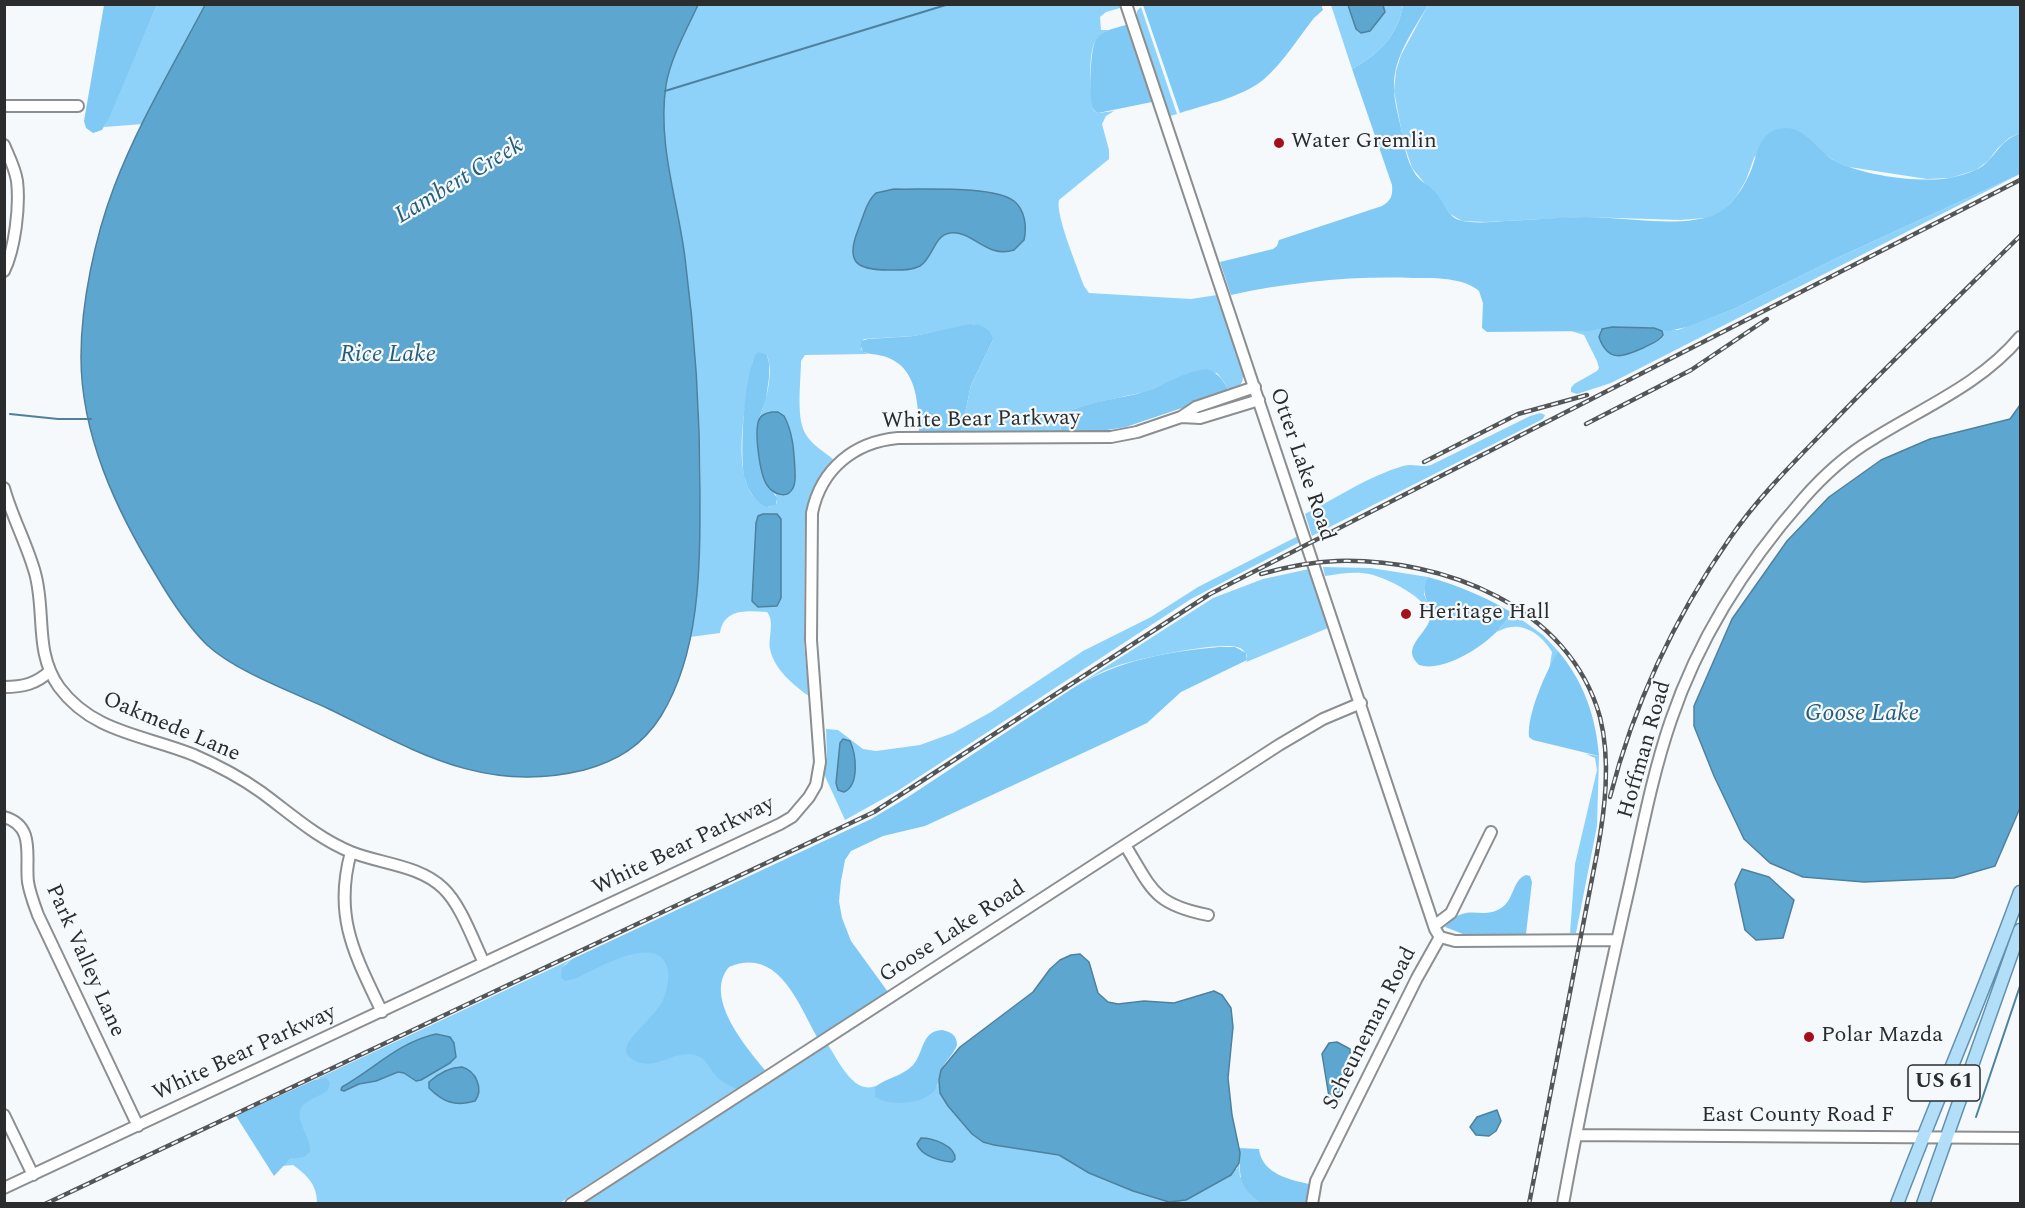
<!DOCTYPE html>
<html>
<head>
<meta charset="utf-8">
<style>
	body { margin:0 }
	#map { position:relative; width:2025px; height:1208px; overflow:hidden; background:#f5f9fb; font-family:Spectral,serif }
	canvas { display:block }
	.frame { position:absolute; inset:0; border:6px solid #2a2c2d; pointer-events:none }
</style>
</head>
<body>
<div id="map">
<canvas width="2025" height="1208"></canvas>
<div class="frame"></div>
</div>
<script>
const c = document.querySelector('canvas').getContext('2d');
c.lineJoin = 'round';
function fillPath(path, color) { c.fillStyle = color; c.fill(path, 'evenodd'); }
function stroke(path, color, width, dash) { c.strokeStyle = color; c.lineWidth = width; c.lineCap = dash ? 'butt' : 'round'; c.setLineDash(dash || []); c.stroke(path); }
function drawText(font, color, halo, rows, align = 'center') {
  c.font = font + ' Spectral,serif'; c.lineWidth = 4.5; c.setLineDash([]); c.textBaseline = 'middle'; c.strokeStyle = halo; c.fillStyle = color; for (const [text, x, y, turn = 0] of rows) {
    c.save(); c.translate(x, y); c.rotate((+turn || 0) * Math.PI / 180); c.textAlign = isNaN(turn) ? turn : align; if (halo) c.strokeText(text, 0, 0); c.fillText(text, 0, 0); c.restore();
  }
}
fillPath(new Path2D(`
	M157,5H205L143,124L104,127Z
	M698,5H1119L1120,8L1106,12L1100,17L1101,30H1109C1105,32 1100,34 1097,38C1087,50 1090,96 1094,111L1098,113L1114,111L1106,116L1102,124L1109,150V159L1059,200C1055,214 1078,269 1084,286L1089,293L1191,299L1217,295L1243,373C1244,384 1239,388 1229,392L1224,382L1217,373L1194,372L1144,392L1086,405L1075,409L1061,424L1060,432H961L971,385L993,340L974,324L914,336L864,339L861,343V349L865,353L869,354L805,355L801,361C801,381 796,416 805,433C811,444 824,452 833,459C817,477 808,495 805,519L804,644L809,696C793,685 774,669 770,649C768,638 775,621 767,612C747,611 724,608 720,633L690,637C707,526 701,412 690,301C687,269 682,238 676,206C669,166 658,122 667,80C673,53 686,29 698,5ZM767,355C774,374 766,401 759,419C766,412 776,409 784,416C792,431 810,511 772,491L776,495L777,503C771,508 767,507 761,503C727,482 747,394 753,361Z
	M1331,5H1403C1398,35 1379,54 1352,69Z
	M1428,5H2020V133L2009,138L1998,148L1988,161L1976,170L1950,178L1927,179L1849,167L1836,162L1788,128L1776,130L1754,158L1746,180L1736,197L1726,208L1718,214L1706,218L1680,220L1585,217L1486,222L1462,221L1450,214L1412,168L1404,144L1394,91L1396,71L1401,55Z
	M1141,7L1177,114L1170,116L1137,16V11Z
	M2020,174L1611,383L1577,394L1571,392V388L1574,384L1597,371L1599,368L1597,361L1584,335L1571,331L1602,329L1600,331L1619,356L1633,352L1661,339L1660,330L1657,328L1678,330L1734,309L1837,258Z
	M1540,413L1545,415L1543,419L1312,536L1305,514C1336,498 1369,476 1403,466C1413,463 1421,468 1431,465L1530,416Z
	M1298,536L1300,542L1191,599L899,790L845,820L824,774L827,757L826,729L838,730L863,749L876,751L920,745L953,733L991,712L1083,651L1151,617L1198,587Z
	M1323,567L1371,568L1428,577L1424,594L1430,609V616C1428,598 1385,577 1369,574C1355,571 1339,574 1325,576Z
	M1309,569L1328,628L1244,663L1247,661V655C1244,651 1242,648 1237,647C1216,642 1135,659 1114,667C1100,672 1086,680 1073,688L1213,598L1263,579Z
	M1511,612L1543,635L1558,651L1549,671L1552,652C1540,632 1519,619 1497,632L1506,621Z
	M1586,754L1599,756L1597,826L1576,933H1570L1575,864L1597,770L1595,758Z
	M703,912V975L756,1076L560,1203H317C317,1185 308,1176 293,1165L282,1166L290,1159L297,1157L273,1113L320,1078L314,1080L572,959L563,966Z
	M828,1045C839,1061 854,1097 878,1085L875,1087H937L939,1080V1084L1237,1169L1239,1163L1240,1177L1307,1204H583Z`), '#8fd2f9');
fillPath(new Path2D(`
	M104,5H157L109,118L102,130L93,133L86,128L84,121Z
	M1146,5L1321,4L1323,10L1314,18C1298,38 1283,63 1263,80C1240,98 1207,104 1180,113L1143,5Z
	M1403,5H1428C1414,30 1393,57 1394,87C1394,101 1398,114 1401,128C1404,143 1406,161 1416,175C1421,182 1430,186 1436,193C1444,202 1447,216 1459,220C1473,224 1490,222 1505,221C1532,220 1559,217 1586,217C1623,217 1675,227 1708,217C1730,211 1744,188 1752,168C1758,152 1759,134 1778,129C1806,122 1817,154 1839,163C1867,176 1920,183 1950,178C1962,175 1979,171 1987,162C2001,148 2000,142 2020,133V174L1837,258L1734,309L1687,327L1668,331L1648,327H1617L1587,331L1487,332L1482,328L1483,303L1479,291C1463,277 1433,278 1413,278C1350,276 1292,282 1231,295L1220,262L1273,249L1277,246L1279,240L1382,206C1391,201 1393,195 1392,185L1352,69C1379,54 1398,35 1403,5Z
	M1126,25L1152,102L1098,113C1097,112 1095,112 1094,110C1088,102 1090,48 1096,39C1102,30 1116,28 1126,25Z
	M970,324C981,324 991,328 993,340L971,385L961,432H919C918,406 918,372 891,359C882,354 872,355 863,352L861,347V341L868,339L914,336Z
	M758,352L767,355L769,363V378L766,399L758,422V438L764,479L777,498L776,505L767,507C756,503 748,491 745,479C739,460 744,365 758,352Z
	M1207,369C1219,373 1224,381 1229,392L1126,427L1101,431L1060,432L1062,418C1079,400 1122,400 1146,391C1166,384 1186,371 1207,369Z
	M1428,577C1458,585 1485,597 1511,612C1501,637 1447,674 1419,665C1400,648 1425,636 1430,619C1434,603 1418,599 1428,577Z
	M1219,647H1235L1246,653L1247,660L1181,692L1147,723L1111,740L925,826L883,836L851,851L845,860L841,881L839,901L842,918L851,941L888,992L817,1037C798,1003 778,946 729,967C703,997 746,1047 765,1070L737,1089C730,1086 723,1083 717,1077C709,1069 707,1058 695,1055C673,1049 654,1074 632,1059C625,1055 625,1050 628,1043C638,1028 654,1017 663,1000C667,990 671,975 666,964C653,934 593,971 574,979L565,981L561,978L562,968L572,959L871,819L908,797L1073,688C1119,660 1166,652 1219,647Z
	M1558,651C1584,682 1596,717 1599,756L1533,740L1529,737C1527,713 1546,672 1558,651Z
	M1526,875L1530,876L1532,882L1526,934H1463L1445,927C1466,901 1481,921 1501,908C1514,901 1512,880 1526,875Z
	M942,1030C951,1032 957,1035 957,1045C954,1054 946,1060 942,1069C939,1076 939,1085 934,1091C922,1105 889,1106 875,1097V1087C886,1078 903,1076 913,1065C924,1053 921,1031 942,1030Z
	M326,1078L330,1082L328,1090C321,1096 309,1099 303,1105C292,1119 312,1137 310,1152L304,1157L290,1159L274,1176L236,1116L314,1080Z
	M1239,1148L1259,1149C1262,1175 1292,1180 1313,1185L1307,1203H1261C1236,1185 1241,1176 1239,1148Z`), '#80c9f4');
const water = new Path2D(`
	M205,5H698C686,31 671,57 666,85C657,144 678,201 685,258C695,335 700,413 700,490C700,565 701,651 661,716C642,746 617,761 584,770C483,795 414,750 327,708C292,692 235,671 207,645C187,625 170,599 156,575C116,510 81,435 81,357C81,303 95,237 114,187C138,124 174,64 205,5Z
	M1348,5H1383L1385,12L1370,31L1361,33L1356,29Z
	M894,189C921,190 993,185 1014,201C1025,210 1027,226 1024,240L1014,250C986,259 973,230 950,233C934,235 933,258 920,266C911,271 899,270 889,270C857,270 845,263 858,230C863,218 866,202 876,193Z
	M1612,327L1654,328L1662,331L1663,335C1659,342 1650,344 1643,348C1623,357 1608,363 1599,337L1602,329Z
	M2020,405V808L1995,866L1954,878L1864,882L1803,877L1770,863L1744,839L1714,776L1694,726V706L1732,619L1787,541L1829,497L1881,460L1930,439L2010,419Z
	M772,412H778L784,416C793,432 794,452 795,470C795,476 796,483 793,488C787,500 773,494 767,485C760,475 753,428 760,418C763,413 768,413 772,412Z
	M763,514H777L781,519V598L777,606L758,607L752,601L756,523L758,516Z
	M843,739L850,741C856,754 860,785 844,792L838,790L836,783L840,743Z
	M1742,869L1769,877L1794,900L1783,938L1756,940L1745,930L1735,884Z
	M1080,954L1089,962L1098,993L1108,1002L1118,1004L1144,1001L1174,1003L1214,991L1222,995L1231,1008L1233,1027L1228,1078L1232,1115L1240,1153L1239,1163L1231,1175L1186,1200L1169,1202L1133,1191L1089,1173L1059,1155L994,1145L983,1142L972,1134L948,1106L940,1093L939,1080L941,1070L960,1047L1033,992L1050,969L1060,960L1071,955Z
	M436,1034L450,1037L454,1043L456,1057L450,1063L421,1080L416,1081L404,1073L398,1072L376,1081L359,1084L344,1091L341,1090L342,1087C374,1069 399,1042 436,1034Z
	M1337,1042L1350,1049V1073L1340,1099L1330,1103L1322,1054L1329,1043Z
	M462,1067C476,1071 484,1089 475,1101C455,1107 443,1102 429,1088V1082C438,1074 450,1067 462,1067Z
	M1497,1110L1501,1121L1496,1131L1489,1136L1476,1135L1470,1127L1477,1117Z
	M921,1138C933,1138 956,1146 955,1159L952,1162C940,1161 921,1156 917,1144Z`);
fillPath(water, '#5da6cf');
stroke(water, '#4e819e', 1.5);
stroke(new Path2D(`
	M665,91L949,4
	M10,414L58,419H91
	M1976,1117L2020,986`), '#4e819e', 2);
const minor = new Path2D(`
	M1126,4L1435,929L1440,937
	M4,106H78
	M4,145C9,157 15,168 17,181C20,206 15,249 4,271
	M1182,417L1200,418L1259,400
	M4,488C12,517 27,544 35,573C46,612 34,652 59,687C93,733 145,735 194,755C217,765 240,777 261,792C291,814 317,838 351,852C381,864 419,865 443,888C461,905 473,940 484,963
	M4,687C23,687 36,684 50,671
	M4,817C36,826 25,857 28,882C30,894 34,904 38,915L138,1126
	M1125,845C1152,889 1153,904 1208,915
	M351,852C333,917 355,955 382,1012
	M1434,926L1451,913L1491,832
	M1440,937L1455,941L1617,940
	M4,1115L33,1175
	M1576,1135L2020,1138
	M4,1188L780,824L792,817L809,797L816,785L820,762L811,640L812,513C821,469 854,442 898,438L1111,437L1137,432L1181,417L1196,407L1255,387
	M571,1204L1279,745L1323,719L1361,703
	M1312,1204L1316,1181L1417,978L1440,937
	M1563,1204C1581,1105 1602,1007 1624,910C1639,847 1650,781 1671,720C1699,638 1746,564 1803,499C1823,476 1846,455 1873,439C1924,407 1981,384 2020,337`);
const major = new Path2D(`
	M1897,1204C1937,1099 1982,997 2020,892
	M1923,1204L2020,930`);
stroke(minor, '#8b8f91', 14);
stroke(major, '#6191ae', 15);
stroke(minor, '#fff', 10);
stroke(major, '#b2def8', 12);
const rail = new Path2D(`
	M1586,424L1691,370L1767,319
	M1424,462L1518,414L1587,395
	M1261,574C1286,567 1311,562 1337,561C1443,558 1569,606 1600,717C1611,761 1605,810 1597,853L1529,1204
	M1610,797C1634,703 1675,617 1730,538C1759,496 1797,459 1833,422C1894,359 1957,298 2020,236
	M45,1204L874,812L1210,594L2020,180`);
stroke(rail, '#535557', 4.5);
stroke(rail, '#f5f9fb', 2, [7]);
for (const [x, y, r, color] of [
	[1279,143,6,"#a60e1c"],
	[1406,614,6,"#a60e1c"],
	[1809,1037,6,"#a60e1c"]
]) { const dot = new Path2D(); dot.arc(x, y, r, 0, 2 * Math.PI); c.fillStyle = color; c.fill(dot); stroke(dot, '#f5f9fb', 2); }
for (const [x, y, w] of [
	[1944,1083,72]
]) { const box = new Path2D(); box.roundRect(x - w / 2, y - 18, w, 36, 4.5); c.fillStyle = '#f5f9fb'; c.fill(box); stroke(box, '#2a2c2d', 1.5); }
drawText('bold 21px', '#2a2c2d', null, [
	["US 61",1944,1083]
]);
drawText('22px', '#2a2c2d', '#f5f9fb', [
	["Water Gremlin",1291,143],
	["Heritage Hall",1418,614],
	["Polar Mazda",1821,1037]
], 'left');
drawText('22px', '#2a2c2d', '#f5f9fb', [
	["White Bear Parkway",981,421,-1],
	["Otter Lake Road",1301,465,71],
	["Oakmede Lane",171,728,23],
	["Hoffman Road",1646,750,-74],
	["White Bear Parkway",684,847,-26],
	["Goose Lake Road",953,933,-33],
	["Park Valley Lane",84,961,66],
	["Scheuneman Road",1371,1029,-63],
	["White Bear Parkway",245,1054,-25],
	["East County Road F",1798,1117]
]);
drawText('italic 24px', '#265d7a', '#f5f9fb', [
	["Lambert Creek",460,182,-31],
	["Rice Lake",388,356],
	["Goose Lake",1862,715]
]);
</script>
</body>
</html>
